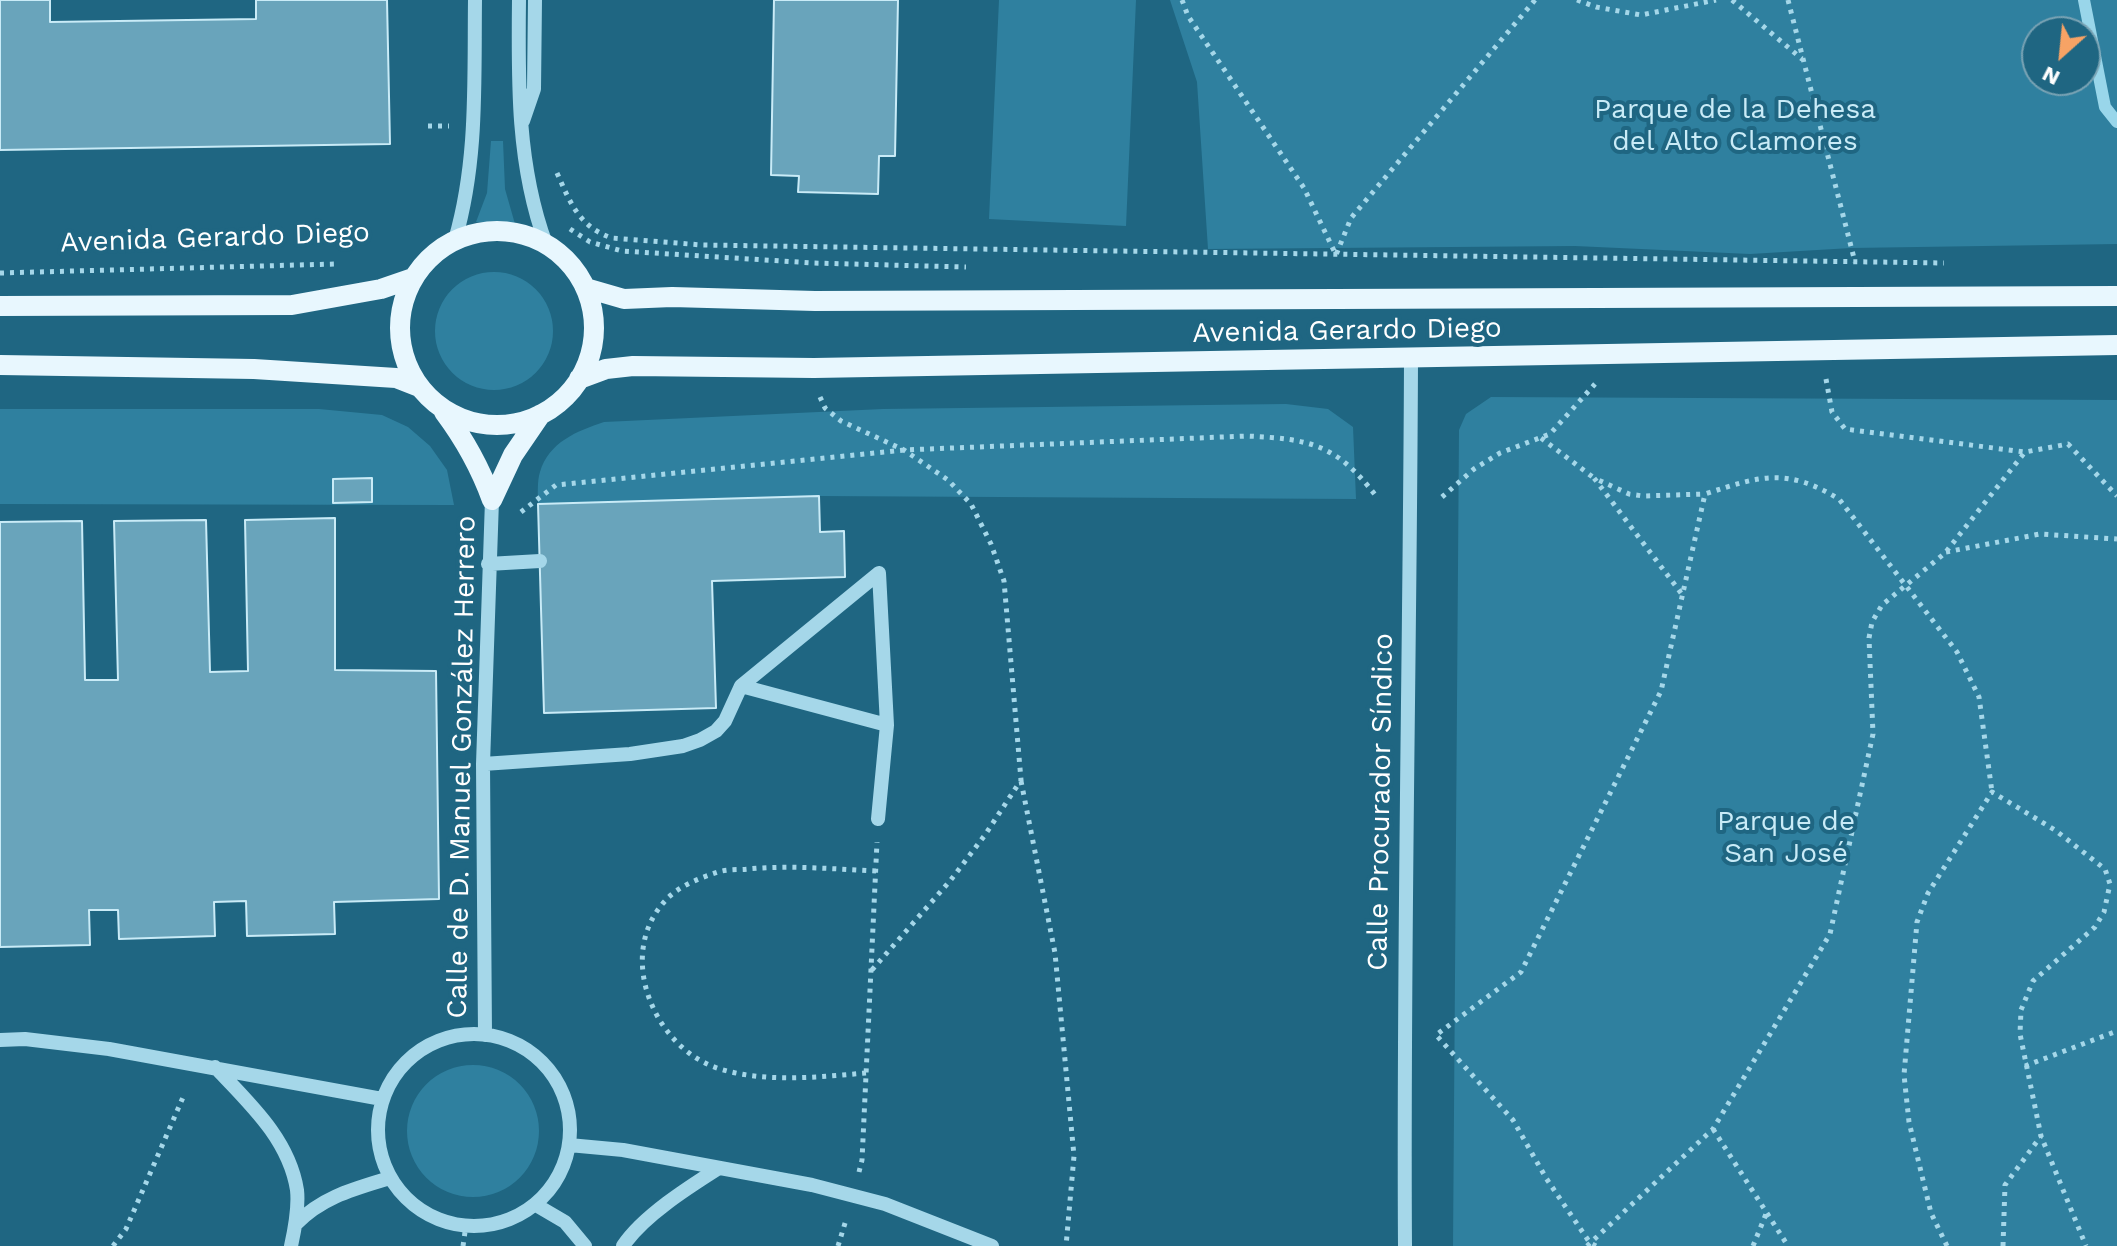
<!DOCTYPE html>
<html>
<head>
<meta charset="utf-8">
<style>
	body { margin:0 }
	#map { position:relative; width:2117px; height:1246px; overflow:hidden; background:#1f6682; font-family:"Work Sans",sans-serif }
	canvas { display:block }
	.north { position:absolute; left:2021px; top:16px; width:80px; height:80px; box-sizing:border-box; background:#1f6682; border:2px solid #79a3b4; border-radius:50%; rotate:207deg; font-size:22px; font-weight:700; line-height:32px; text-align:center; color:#fff }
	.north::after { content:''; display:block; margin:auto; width:28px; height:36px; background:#f7a365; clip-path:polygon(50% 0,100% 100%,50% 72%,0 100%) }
</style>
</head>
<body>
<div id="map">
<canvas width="2117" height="1246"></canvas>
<div class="north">N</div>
</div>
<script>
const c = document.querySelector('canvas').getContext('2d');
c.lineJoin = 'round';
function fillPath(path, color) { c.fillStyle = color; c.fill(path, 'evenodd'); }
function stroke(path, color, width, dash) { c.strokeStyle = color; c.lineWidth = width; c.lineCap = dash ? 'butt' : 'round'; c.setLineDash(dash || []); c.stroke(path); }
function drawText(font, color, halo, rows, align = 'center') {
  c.font = font + ' "Work Sans",sans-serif'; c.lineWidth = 8; c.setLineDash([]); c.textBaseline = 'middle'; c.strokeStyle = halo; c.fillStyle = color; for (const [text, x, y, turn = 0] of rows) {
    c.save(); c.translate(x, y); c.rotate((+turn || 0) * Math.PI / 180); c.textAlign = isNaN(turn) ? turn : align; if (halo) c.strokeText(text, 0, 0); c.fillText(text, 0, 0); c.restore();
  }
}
fillPath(new Path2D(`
	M999,0H1136L1126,226L989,219Z
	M1170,0H2117V244L1851,248L1750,254L1575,246L1208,249L1197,82ZM2037,32H2085V80H2037Z
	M491,141H503L505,189L515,224L476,222L487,193Z
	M435 331a59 59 0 1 1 118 0a59 59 0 1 1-118 0Z
	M1491,397L2117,400V1246H1453L1459,430L1466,414Z
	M1286,404L1328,409L1353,427L1356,499L819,496L538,504C538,494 537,481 540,472C549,442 577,431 604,422L883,409Z
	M0,409H319L382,415L408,427L430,446L447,470L454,505L0,504Z
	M407 1131a66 66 0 1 1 132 0a66 66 0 1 1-132 0Z`), '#2f809f');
stroke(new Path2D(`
	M2084,0L2105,107L2117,122`), '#99d6ea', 12);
const building = new Path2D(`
	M0,0H50V22L256,19V0H387L390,144L0,150Z
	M774,0H898L895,156H879L878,194L798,192L799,176L771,175Z
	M372,478V502L333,503V479Z
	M819,496L820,532L844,531L845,577L712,581L716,708L544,713L538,504Z
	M335,518V670L436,671L439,899L334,902L335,934L247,936L246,901L214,902L215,936L119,939L118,910H89L90,945L0,947V522L82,521L85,680H118L114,521L206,520L210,672L248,671L245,520Z`);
fillPath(building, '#69a4bb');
stroke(building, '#c9ebf7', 2);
stroke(new Path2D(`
	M1182,0L1188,16L1304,188L1336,255L1351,218L1535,0
	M1577,0L1596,7L1641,15L1716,0
	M1732,0L1802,59
	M1788,0L1855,262
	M428,126H449
	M557,173C570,202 579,227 612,238L702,245L1944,263
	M570,229L590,242L622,251L813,263L966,267
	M0,273L335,264
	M1826,379L1832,412L1845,429L2025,452L2068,444L2117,496
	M820,397L825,408L841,421L904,450L948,480L971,504L991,544L1004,581L1021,780L985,835L950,881L871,971
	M1541,438L1594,478
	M1442,497L1474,469L1500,453L1550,434L1595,384
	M521,512L556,485L904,450L1247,436C1310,439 1336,444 1376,496
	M1946,552L2040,534L2117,539
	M1681,593L1594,478L1629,494L1643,496L1705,494
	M1021,781L1055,953L1074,1156L1066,1246
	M2025,1066L2117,1031
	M866,1073C819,1077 766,1083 720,1069C654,1049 615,955 665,901C678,886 700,878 718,872C728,869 739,870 748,869C791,865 833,869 876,871
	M1713,1129L1788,1246
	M859,1172L862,1160L877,842
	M113,1246L126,1229L184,1095
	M463,1246L466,1225
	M838,1246L846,1220
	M1587,1246L1713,1129L1830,934L1873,734L1869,638L1872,622L1882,605L1945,553L2025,452
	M1596,1246L1590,1243L1546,1178L1513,1120L1436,1035L1521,972L1661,691L1705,494C1760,476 1786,467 1839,499L1957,652L1979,697L1992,792
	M1753,1246L1766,1214
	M1947,1246L1931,1213L1909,1122L1904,1075L1917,922L1928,893L1992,792L2055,830L2105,869L2110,884L2104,912L2095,927L2033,981L2021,1010L2020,1034L2041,1136L2086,1246
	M2003,1246L2005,1185L2041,1136`), '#a5d7e9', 5, [4, 6]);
stroke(new Path2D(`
	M519,0C518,82 517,166 546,244
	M523,121L534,89L535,0
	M455,240C478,161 474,81 475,0
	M488,564L540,561
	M741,686L887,725
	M483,764L630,754L683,746L700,740L716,731L725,721L741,686L879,573L887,725L878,819
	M378 1130a96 96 0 1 1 192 0a96 96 0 1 1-192 0Z
	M485,1035L483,764L492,500
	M0,1040L25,1039L109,1049L382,1099
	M215,1067C249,1103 289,1139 297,1190C299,1208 295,1228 291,1246
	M569,1145L623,1150L812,1185L885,1204L992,1246
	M536,1205L565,1222L585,1246
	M296,1224C322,1197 354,1189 390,1178
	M623,1246C643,1216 689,1187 719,1168
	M1405,1246C1403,950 1410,654 1411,359`), '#a5d7e9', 14);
stroke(new Path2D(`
	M400 328a97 97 0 1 1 194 0a97 97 0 1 1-194 0Z
	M586,288L624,299L672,297L815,301L2117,296
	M0,306L292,305L381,289L413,278
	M0,365L254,369L396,378L419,387
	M579,379L606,369L633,366L814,368L2117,345
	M444,412C465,440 480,467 492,500
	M492,500L513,455L541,414`), '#e8f7fe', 20);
drawText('28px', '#c9ebf7', '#1f6682', [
	["Parque de la Dehesa",1735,110],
	["del Alto Clamores",1735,142],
	["Parque de",1786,822],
	["San José",1786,854]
]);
drawText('28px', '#fff', '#1f6682', [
	["Avenida Gerardo Diego",215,238,-2],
	["Avenida Gerardo Diego",1347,331,-1],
	["Calle de D. Manuel González Herrero",462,767,-89],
	["Calle Procurador Síndico",1381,802,-89]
]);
</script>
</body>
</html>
